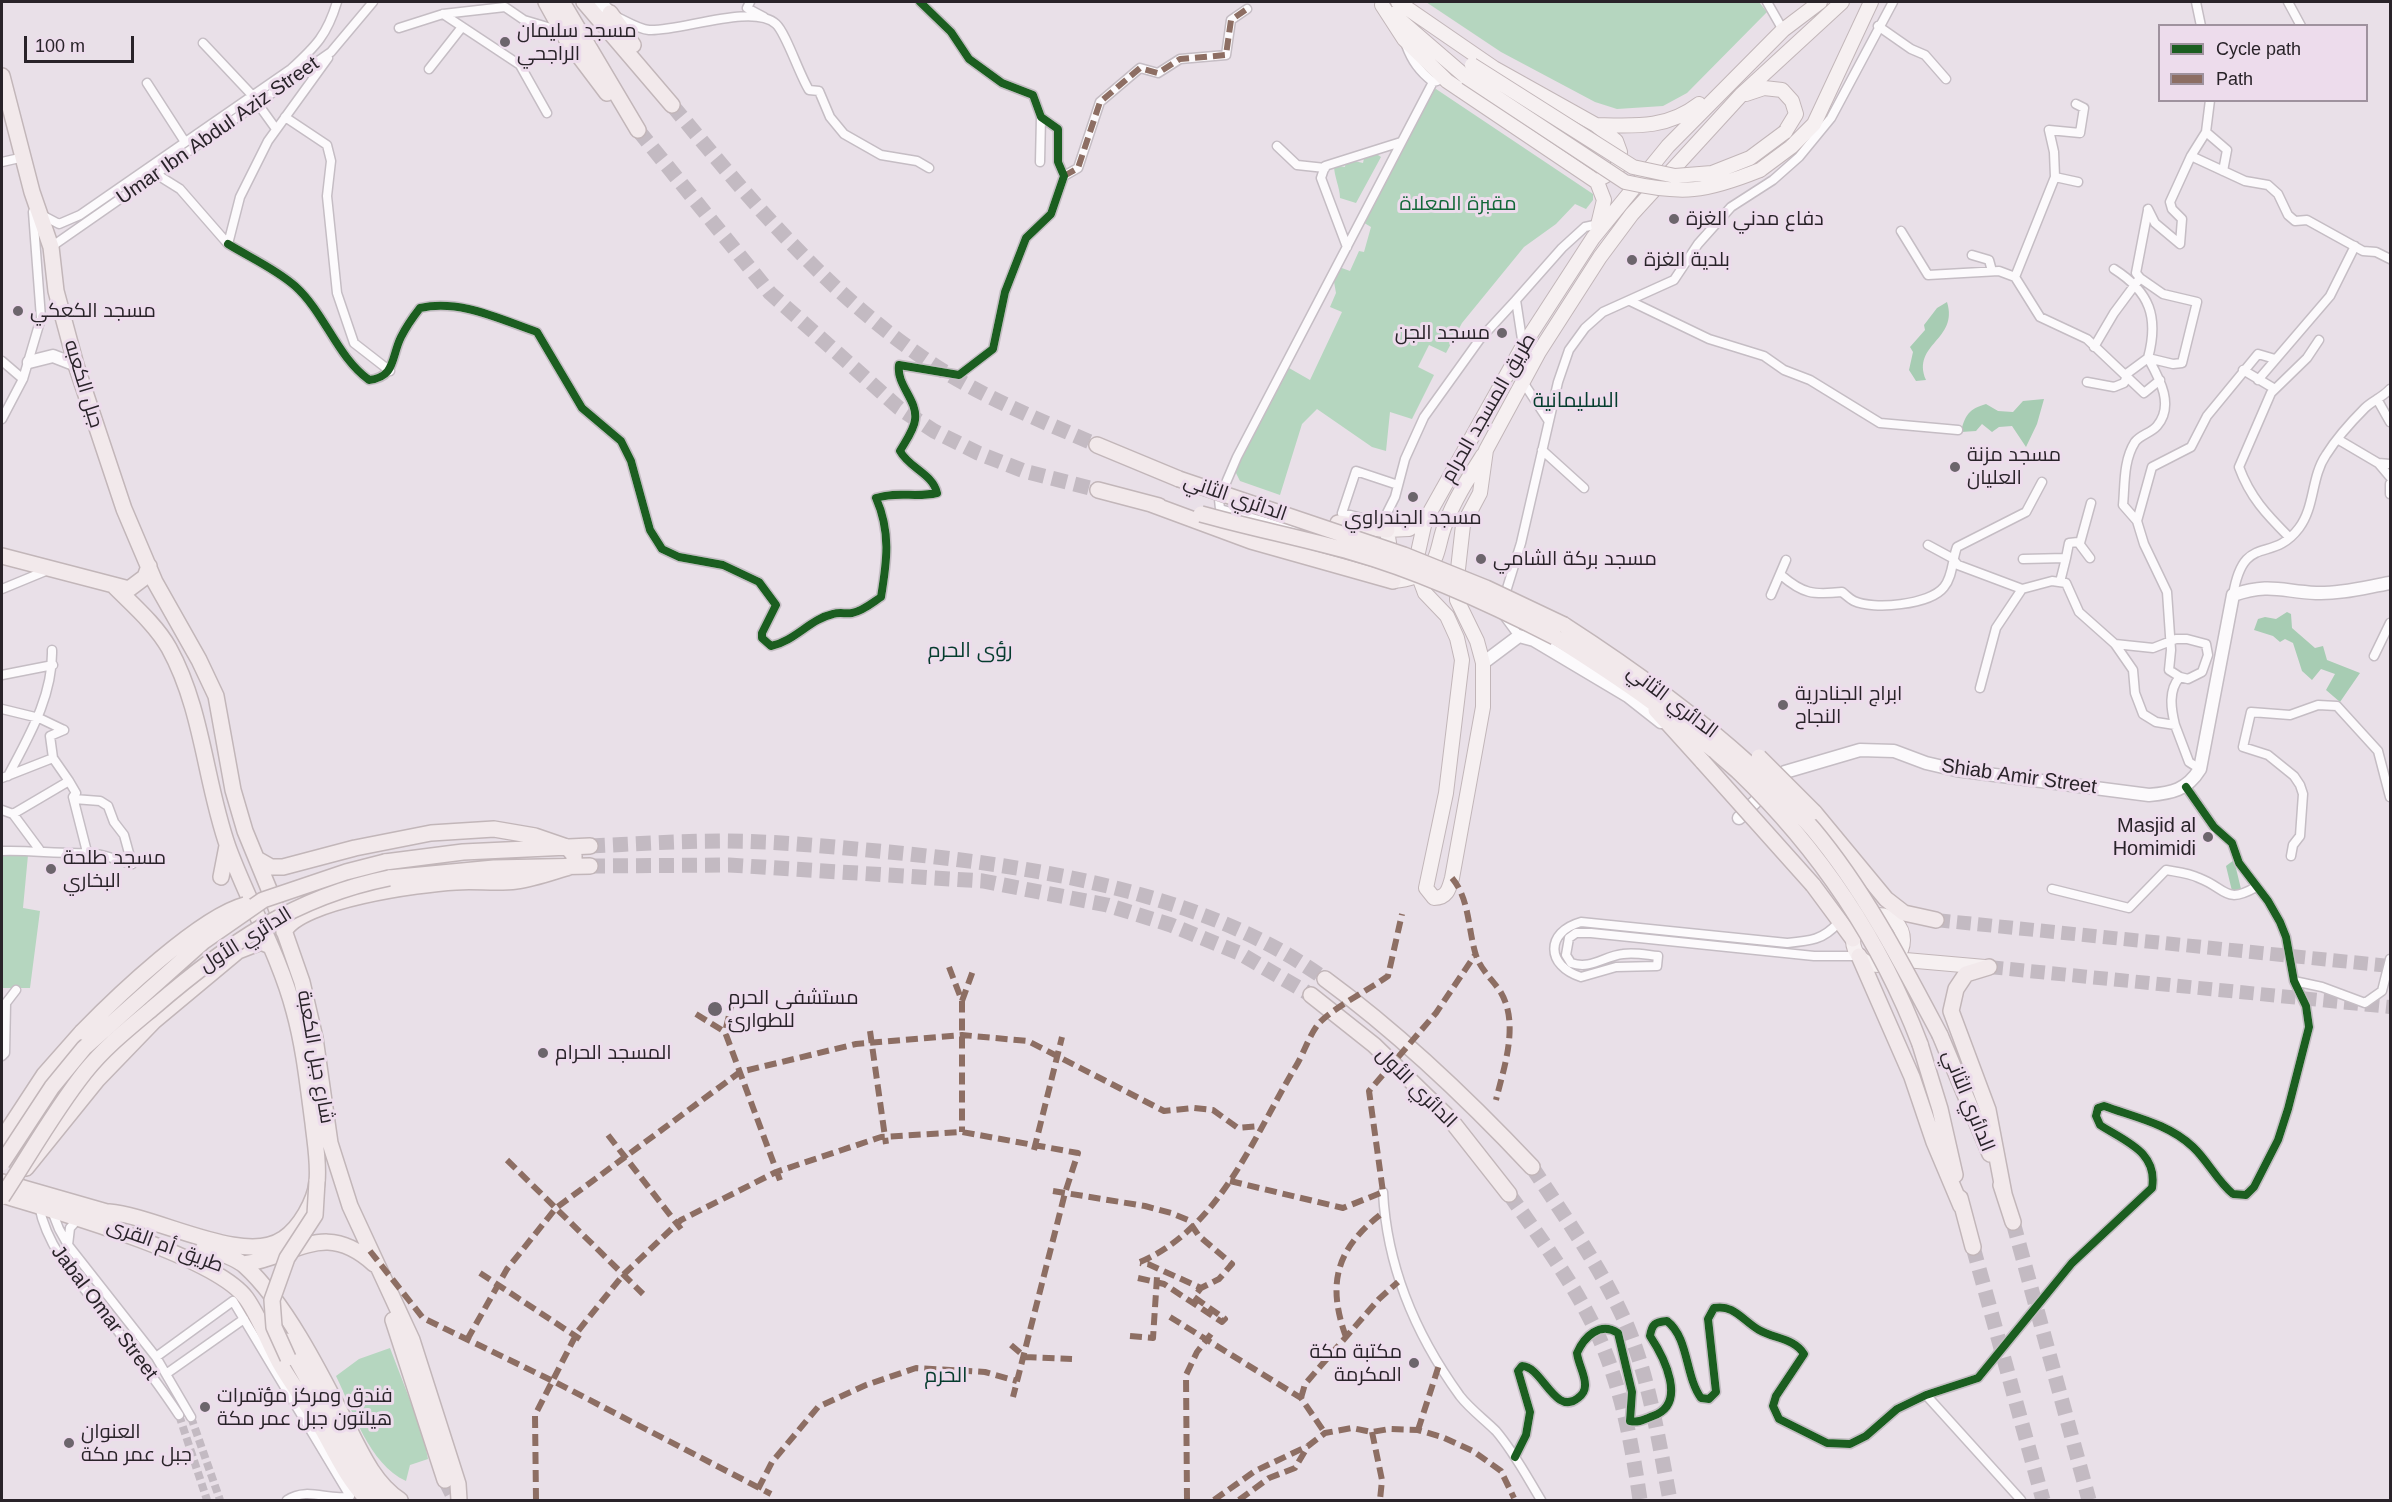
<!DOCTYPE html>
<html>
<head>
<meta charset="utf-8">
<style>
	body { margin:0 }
	#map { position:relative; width:2392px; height:1502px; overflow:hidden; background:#e9e0e8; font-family:Helvetica,sans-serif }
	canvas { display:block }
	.frame { position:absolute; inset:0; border:3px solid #292329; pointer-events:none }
	.legend { position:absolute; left:2158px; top:24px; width:210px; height:78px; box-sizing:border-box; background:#eddcec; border:2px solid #9f929e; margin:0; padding:8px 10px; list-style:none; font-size:18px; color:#292329 }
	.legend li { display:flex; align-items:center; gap:12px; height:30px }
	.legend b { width:30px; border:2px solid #9f929e }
	.scale { position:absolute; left:24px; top:36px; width:110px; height:27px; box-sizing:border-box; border:3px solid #292329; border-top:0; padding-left:8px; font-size:18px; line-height:21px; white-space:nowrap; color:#292329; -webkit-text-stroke:4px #eddcec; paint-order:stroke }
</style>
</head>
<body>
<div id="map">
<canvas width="2392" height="1502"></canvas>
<div class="frame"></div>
<ul class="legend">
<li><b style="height:8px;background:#1b5e20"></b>Cycle path</li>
<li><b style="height:8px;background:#8d6e63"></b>Path</li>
</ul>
<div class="scale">100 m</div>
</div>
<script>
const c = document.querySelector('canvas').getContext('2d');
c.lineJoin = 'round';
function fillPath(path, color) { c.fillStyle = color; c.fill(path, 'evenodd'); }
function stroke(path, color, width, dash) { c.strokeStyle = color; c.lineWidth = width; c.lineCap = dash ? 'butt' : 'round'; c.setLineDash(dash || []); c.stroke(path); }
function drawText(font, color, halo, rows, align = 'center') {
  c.font = font + ' Helvetica,Cairo,sans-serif'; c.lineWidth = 6; c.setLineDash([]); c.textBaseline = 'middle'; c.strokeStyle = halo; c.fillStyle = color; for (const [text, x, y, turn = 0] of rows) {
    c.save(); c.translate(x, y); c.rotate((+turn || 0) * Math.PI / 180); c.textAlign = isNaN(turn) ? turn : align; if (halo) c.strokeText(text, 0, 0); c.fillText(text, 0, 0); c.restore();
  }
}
fillPath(new Path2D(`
	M1426,2H1759L1767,12L1687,93L1663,106L1617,109L1595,102L1501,52Z
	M1436,89L1593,194V200L1586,209L1575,204L1556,224L1524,247L1462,323L1446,353L1429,345L1418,367L1434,375L1412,419L1390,412L1386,451L1372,447L1317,409L1302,424L1280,495L1240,481L1235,471L1289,368L1310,380L1342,312L1330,307L1336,293L1333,276L1339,267L1350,271L1359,251L1364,252L1371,227L1361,221L1428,92Z
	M1375,153L1381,157L1356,203L1340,198C1340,187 1334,177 1334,165L1345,167L1346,159L1363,163L1365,154L1372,156Z
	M2,854L28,855L23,908L40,911L30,988H2Z
	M390,1348L423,1434L428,1459L410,1465L406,1481C369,1464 353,1411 336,1376L359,1359Z`), '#b5d6bf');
fillPath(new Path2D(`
	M1947,302C1959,340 1911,344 1926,380L1916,381L1909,370L1913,352L1910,347L1925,330L1924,325L1937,308Z
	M2044,399L2037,424L2026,447L2012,426L1999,427L1992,432L1982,424L1976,431L1961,432C1965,415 1969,409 1986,404L1998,411L2013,412L2023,401Z
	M2287,612L2291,614L2292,628L2315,648L2323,646L2327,660L2360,673L2340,702L2326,690L2335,674L2321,669L2312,680L2302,671L2293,643L2285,639L2280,642L2273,636L2254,630L2258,619L2265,617L2276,619Z
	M2234,860L2241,889L2232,891L2226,866Z`), '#a7ccb3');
stroke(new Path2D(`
	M179,1415L207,1500
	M191,1417L220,1500`), '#c3bac2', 8, [8, 4]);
stroke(new Path2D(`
	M1936,920L2390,966
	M1989,967L2390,1007`), '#c3bac2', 14, [14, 7]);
stroke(new Path2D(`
	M672,105C752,202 830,298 937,367C987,399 1042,421 1097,445
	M638,130L770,293L899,408L934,431L978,453L1024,471L1098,490
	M590,846C634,844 678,841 722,841C777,841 834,847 889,852C1033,866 1205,892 1325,979
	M590,866L729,865L983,881L1107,905L1171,925L1239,953L1311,995
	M1532,1167C1566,1219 1603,1270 1628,1328C1650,1382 1659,1443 1670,1500
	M1509,1194C1540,1238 1574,1283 1597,1333C1621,1385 1632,1444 1640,1500
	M2013,1222L2089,1500
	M1973,1247L2043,1500
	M445,1480L455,1500`), '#c3bac2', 15, [15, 8]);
const street = new Path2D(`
	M750,2L747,8L764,17
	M1767,2L1783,30
	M2196,2L2201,26
	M2288,2L2301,26
	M443,14L520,65L547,113
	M615,16C626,21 638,29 649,30C679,32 753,3 776,24C786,33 799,74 809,90L819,91L830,117L844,134L881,155L917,161L929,168
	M1878,26L1911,49L1925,55L1946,79
	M399,28L443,14L505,7L524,20L561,31
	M203,43L251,94
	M1406,45C1412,61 1419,71 1433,82L1437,81
	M429,69L462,27
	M147,83L185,142
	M258,104L276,129
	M285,117L327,145L331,161L327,196L337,293L354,343L390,371
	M2206,132L2227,150L2223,171
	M1277,146L1297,165L1325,168
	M2191,156L2245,181L2268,185L2278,194L2288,215L2295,221L2307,220L2363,251L2376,252L2390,259
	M2,162L24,157
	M1040,162L1041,117
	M156,174L180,189L228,244L240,197L268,141L328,58
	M1064,176L1078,168L1100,102L1140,68L1158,73L1180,59L1226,55L1231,20L1247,9
	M2055,177L2078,182
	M2148,209L2155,223L2180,244L2182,219L2172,209L2170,202L2191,156L2206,132L2210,100
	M42,215L59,224L80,215L291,69C316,46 327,35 337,2
	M1901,231L1928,275L1999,271L2015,277L2040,317L2087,339L2144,393L2160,380
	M228,244C249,257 276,269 295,286C325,313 337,357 369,380C396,377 391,357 401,337C406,327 413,317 420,308C460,299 499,319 537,332L582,408L621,441L631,461L650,530L662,549L679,557L723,565L759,582L776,605L762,633V638L771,646C795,641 810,619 833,614C839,612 846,614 852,613C863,611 872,603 881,597C887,561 891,532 876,498C897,491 916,498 937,493C933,474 909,468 900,451C905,442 914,430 915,420C918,400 896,385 899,365L959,375L993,349L1005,292L1026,238L1051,214L1064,176L1058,162V129L1041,117L1033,95L1002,83L969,59L951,32L920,2
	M51,247L331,52L373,2
	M1347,247L1321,178L1325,166L1401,142
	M1972,255L1989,260L1992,271
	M2114,269C2150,292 2159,317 2148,358L2125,375
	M2015,277L2055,177L2054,152L2049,130L2080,133L2084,108L2076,104
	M2140,278L2163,294L2197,302L2182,363L2173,364L2148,358C2159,378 2175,405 2157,426C2151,433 2140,435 2135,442C2123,461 2125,485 2123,505L2137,521L2144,544L2167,592L2171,650L2169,670L2180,677
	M1630,301L1709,339L1764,356L1784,370L1810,380L1880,423L1958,430
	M1523,346L1516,300L1562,248L1585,227L1599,224
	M2094,347L2114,313L2140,278L2136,273L2148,210
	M2,361L23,379
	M2243,370L2275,389
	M2258,380L2330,296L2355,246
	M1523,382L1548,420
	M2087,382L2114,387L2124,383L2127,376
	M2377,399L2390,422
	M2,419L23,379L41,318L33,212
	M2339,440L2378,463L2390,464
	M1542,450L1584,488
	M2379,464L2390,477
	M2390,484V494
	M2137,521L2152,467L2191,447L2207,416L2258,354L2275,359
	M1382,523L1342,513L1356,471L1398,485
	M1387,530L1382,523L1395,497L1405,459L1424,417L1480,339L1516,300
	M1298,531L1220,509L1219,499L1237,457L1433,82
	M2289,537C2266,514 2250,497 2239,467L2271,393L2307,358L2319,340
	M2080,543L2091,503
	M1928,545L1952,558L1958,565L2022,589L2052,581L2066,583L2079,612L2115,644L2133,670L2135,693L2143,714L2156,722L2175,725L2189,762L2200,769
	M2066,558L2069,543L2078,542L2090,558
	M2023,559L2066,558L2060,582
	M1781,575C1803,594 1813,595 1842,592C1846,595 1850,599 1854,601C1873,610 1930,605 1944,587C1953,576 1952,560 1957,547L2026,512L2042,482
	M2,589L48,570
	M1771,595L1786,560
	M2233,595C2244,531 2271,565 2299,528C2315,507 2311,477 2326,455C2336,439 2352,421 2365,408C2372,401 2383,397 2390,389
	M1504,598L1521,543L1558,382L1569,350L1585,328L1603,312L1674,280L1698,244L1731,207L1773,180L1799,157L1831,118L1893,2
	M1502,613L1519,636
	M2115,644L2153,648L2176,639H2187L2206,644L2208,655L2202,672L2188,679L2180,677C2168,690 2171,709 2175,725
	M2374,656L2390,623
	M2,675L53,665
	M1980,688L1996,628L2022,589
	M2,709L39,718L64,730
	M53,758L50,736L64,730
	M8,776C29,736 53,696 52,650
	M2,778L53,758L69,781
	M74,799L100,801L108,806L114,822L124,835L132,864
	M2,810L13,814L39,849
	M13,814L69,781L76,793L73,797L87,852
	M2,851C30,850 58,854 86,853C100,852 119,861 132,864
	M2291,856L2293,845L2300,836L2303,794L2300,785L2294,776L2268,755L2243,747L2251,712L2290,715L2318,705L2337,706L2378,751L2390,797
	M2052,889L2129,908L2166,870C2177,872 2189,873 2199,878C2226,888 2225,905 2256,887
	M1838,923C1823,940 1810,941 1787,943L1581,922C1545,932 1546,966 1581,977L1616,967L1657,966L1658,956C1647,955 1635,952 1623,954C1604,956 1591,970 1571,963L1566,955L1569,938L1576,933H1591L1814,956H1859
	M2294,981L2322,987L2365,1003L2382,991L2390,959
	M2,1056L5,1053L6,1003L16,990
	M1383,1192C1387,1268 1415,1334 1460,1396C1470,1409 1484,1419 1496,1431C1514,1452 1527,1477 1541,1500
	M39,1206C48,1252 83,1286 111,1322C135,1353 158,1383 179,1415
	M52,1211L59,1229L68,1245
	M78,1219L70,1228L68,1245L156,1357L191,1417
	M156,1357L233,1301L350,1496C330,1502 308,1486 287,1500
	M166,1374L244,1319
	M1926,1395L2021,1500
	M1515,1457L1526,1435L1530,1412L1518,1371L1522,1366C1542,1366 1555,1417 1578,1398C1582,1395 1585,1390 1585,1386C1586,1376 1578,1364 1577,1353C1584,1337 1600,1321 1618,1333L1632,1392L1630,1421C1639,1423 1645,1419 1653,1416C1688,1404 1664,1357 1650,1336C1652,1324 1655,1322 1667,1321C1689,1338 1685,1376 1701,1398L1709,1399L1716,1392L1708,1319L1714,1308C1734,1304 1743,1321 1759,1330C1775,1339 1794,1338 1804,1354L1776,1396L1773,1406L1779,1419L1827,1443L1850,1444L1866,1436L1897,1409L1926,1395L1978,1378L2072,1263L2152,1188C2158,1152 2126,1142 2100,1125L2096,1116L2098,1108L2104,1106C2134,1117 2169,1124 2193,1147C2208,1161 2217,1181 2233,1194L2246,1195L2254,1187L2278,1140L2288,1109L2309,1027L2306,1006L2294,981L2286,937L2280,922L2268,901L2239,863L2232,843L2214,827L2186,787`);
const secondary = new Path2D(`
	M600,2L610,13
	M29,362L53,356L76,365
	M1483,663L1519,636L1534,640L1628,696L1661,722
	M1739,818L1785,772L1860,750L1894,751L1926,763L1956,770L2149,795C2172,793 2187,790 2200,769L2233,595C2270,583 2280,591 2316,593C2341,594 2366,587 2390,583`);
const primary = new Path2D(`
	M1398,2L1494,68L1596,125L1616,141L1620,152L1617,169L1603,177
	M1820,2L1783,30L1668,146L1593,238L1523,346L1425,521L1415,566L1425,593L1447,616L1457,638L1462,660L1446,793L1426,888L1434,898C1447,898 1449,889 1452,878L1483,707V663L1477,641L1457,600L1458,569L1463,525L1480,493L1486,450L1539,352L1600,257L1632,214L1741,95L1842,2
	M1382,5L1404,39L1447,81L1597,182L1604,200L1598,225
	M1393,14L1466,77
	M1746,94L1764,88L1782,90L1792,101L1796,114L1785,132
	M1596,125C1634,126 1667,129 1699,104
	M1760,170L1791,147L1814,124L1871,2
	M1384,559L1389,543L1387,530L1409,529L1427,517
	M1393,581C1404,580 1419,578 1428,569C1439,558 1439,539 1445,525C1454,500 1469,477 1483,455
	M1853 940a25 25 0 1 1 50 0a25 25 0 1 1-50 0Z
	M1894,959L1985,967`);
const highway = new Path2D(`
	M546,2L567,40L607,93
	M562,2L638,130
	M584,2L672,105
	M610,13L633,45
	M2,76L32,192L51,247L56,291L76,365L124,509L155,582L199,660L216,696L233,790L245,831L273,899L302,982L315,1038L330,1143L350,1206L412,1340L458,1484L459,1500
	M1097,445L1179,479
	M1098,490L1159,506
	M1151,504L1251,541L1393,581
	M1338,523L1387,530
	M2,556L129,589L145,577L149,566
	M1564,625C1629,667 1692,712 1749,764
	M1555,637C1623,680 1679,718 1739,772
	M1656,710L1703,762
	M1814,812L1886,899L1904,913L1936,920
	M257,859L271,867H283L355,848L431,833L494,829L535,836L567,847L574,855V862L569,867C552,872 533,879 516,881C496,884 475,880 456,882C420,884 300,900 284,932
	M385,862L463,852L590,846
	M221,877L227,846
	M389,878L494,868L590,866
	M1813,885L1853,939
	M1859,956L1912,1077L1934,1142L1961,1206
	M1989,967L1966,974L1956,989L1951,1011L1988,1110L2004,1194
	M1325,979C1400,1034 1468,1099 1532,1167
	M1311,995L1374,1045L1450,1119L1509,1194
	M1940,1035L1990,1154
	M1920,1044L1940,1109L1955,1175
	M2,1139L44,1075L82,1032
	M26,1168L97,1080L154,1021L238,951L261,942L270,946
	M2,1182L117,1215
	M2001,1185L2013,1222
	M2,1195C56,1211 215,1256 246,1298C261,1319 269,1345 282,1367C295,1389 311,1409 324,1432C337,1456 349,1481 368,1500
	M1960,1198L1973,1247
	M109,1212C157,1216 244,1266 283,1239C300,1228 315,1201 317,1182C319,1163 315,1142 313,1123C308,1086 304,1047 294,1011C279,954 248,902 228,847C205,782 203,710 169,648C156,625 134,606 115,587
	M204,1247C217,1252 235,1257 245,1266C286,1303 323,1378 348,1427C361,1453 375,1484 400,1500
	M244,1264C297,1256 324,1219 374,1264
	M393,1320L445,1480
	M286,1341L365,1481L384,1500`);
stroke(street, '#c5bdc4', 11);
stroke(secondary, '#c5bdc4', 15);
stroke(primary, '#c2b6b9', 16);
stroke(highway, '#c2b6b9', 18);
stroke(street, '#fcfafc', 8);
stroke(secondary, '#fcfafc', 12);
stroke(primary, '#f6f0f1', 14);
stroke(highway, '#f2e9eb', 15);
const primaryBridge = new Path2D(`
	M1472,65L1633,167L1675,176L1712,173L1750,158L1785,132
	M1466,77L1625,182C1683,195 1705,192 1760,170`);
const highwayBridge = new Path2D(`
	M1179,479L1404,555L1486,588L1564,625
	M1201,514C1251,528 1302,538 1352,552C1422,572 1491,604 1555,637
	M1759,757L1814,812
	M1703,762L1813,885
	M1749,764C1771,785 1793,806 1813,829C1865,891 1903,965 1940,1035
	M1739,772C1820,850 1880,939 1920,1044
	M82,1032C117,996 200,917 245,905
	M2,1163L52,1087L84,1048L204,941L263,900L346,872L385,862
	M2,1197C29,1156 54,1111 85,1072C105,1047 129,1028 154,1007C226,945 294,897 389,878
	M288,1358L274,1327L272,1300L287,1258L315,1215L317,1181`);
stroke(primaryBridge, '#c2b6b9', 16, []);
stroke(highwayBridge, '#c2b6b9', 18, []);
stroke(primaryBridge, '#f6f0f1', 14);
stroke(highwayBridge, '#f2e9eb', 15);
stroke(new Path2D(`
	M1064,176L1078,168L1100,102L1140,68L1158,73L1180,59L1226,55L1231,20L1247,9
	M1452,878C1469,898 1468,927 1475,952C1479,968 1491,978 1500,991C1520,1023 1504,1067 1496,1100
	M949,967L962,1001V1132
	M733,999L725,1032L781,1183
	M962,1001L974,968
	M696,1014L725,1032
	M870,1031L886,1144
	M608,1135L681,1229
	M1034,1150L1062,1037
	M507,1160L643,1294
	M1230,1181L1343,1208L1383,1192L1369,1091L1436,1013L1475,955
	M1053,1191L1145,1206L1171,1213L1188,1220L1199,1236L1232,1264L1219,1279L1201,1288L1148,1264L1140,1263
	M370,1251L423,1318L553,1381L771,1494
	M1140,1262C1220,1228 1254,1136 1296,1066C1304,1053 1310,1033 1320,1022C1335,1007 1370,989 1388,976L1402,914
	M480,1273L580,1339
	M1138,1278L1164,1284L1222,1322L1225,1319L1194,1297L1201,1288
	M1170,1317L1301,1398L1325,1433
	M1130,1336L1153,1338L1157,1277
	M1346,1337C1326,1282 1337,1247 1384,1212
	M467,1340L507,1269L556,1208L740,1072L856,1044L962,1035L1028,1041L1164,1111L1194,1108L1213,1110L1238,1128L1260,1126
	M1011,1345L1025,1357L1072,1359
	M1301,1398L1305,1384L1379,1299L1398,1282
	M1418,1430L1439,1365
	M1372,1432L1382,1480L1380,1500
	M758,1489L772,1462L818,1407L866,1385L916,1368L985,1372L1017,1381
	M536,1500L535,1415L578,1331L623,1275L681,1220L776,1172L881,1137L962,1132L1078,1153L1065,1193L1013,1397
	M1187,1500L1186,1375L1197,1352L1211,1334
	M1214,1500L1255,1471L1308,1446L1325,1433L1352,1428L1372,1432L1389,1429L1418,1430L1442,1437L1473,1451L1501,1471L1514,1498
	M1239,1500L1269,1478L1295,1468L1308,1446`), '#8d6e63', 6, [12, 6]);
stroke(new Path2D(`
	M228,244C249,257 276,269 295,286C325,313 337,357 369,380C396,377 391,357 401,337C406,327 413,317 420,308C460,299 499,319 537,332L582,408L621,441L631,461L650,530L662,549L679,557L723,565L759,582L776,605L762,633V638L771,646C795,641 810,619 833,614C839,612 846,614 852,613C863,611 872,603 881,597C887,561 891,532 876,498C897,491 916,498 937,493C933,474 909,468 900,451C905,442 914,430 915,420C918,400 896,385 899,365L959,375L993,349L1005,292L1026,238L1051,214L1064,176L1058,162V129L1041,117L1033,95L1002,83L969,59L951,32L920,2
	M1515,1457L1526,1435L1530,1412L1518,1371L1522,1366C1542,1366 1555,1417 1578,1398C1582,1395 1585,1390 1585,1386C1586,1376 1578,1364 1577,1353C1584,1337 1600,1321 1618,1333L1632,1392L1630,1421C1639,1423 1645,1419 1653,1416C1688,1404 1664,1357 1650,1336C1652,1324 1655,1322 1667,1321C1689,1338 1685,1376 1701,1398L1709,1399L1716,1392L1708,1319L1714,1308C1734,1304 1743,1321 1759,1330C1775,1339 1794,1338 1804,1354L1776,1396L1773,1406L1779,1419L1827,1443L1850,1444L1866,1436L1897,1409L1926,1395L1978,1378L2072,1263L2152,1188C2158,1152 2126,1142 2100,1125L2096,1116L2098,1108L2104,1106C2134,1117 2169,1124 2193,1147C2208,1161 2217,1181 2233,1194L2246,1195L2254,1187L2278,1140L2288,1109L2309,1027L2306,1006L2294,981L2286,937L2280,922L2268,901L2239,863L2232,843L2214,827L2186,787`), '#1b5e20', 8);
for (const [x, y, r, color] of [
	[505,42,6,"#6c656c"],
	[1674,219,6,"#6c656c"],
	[1632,260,6,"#6c656c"],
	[18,311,6,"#6c656c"],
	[1502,333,6,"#6c656c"],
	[1955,467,6,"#6c656c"],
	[1413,497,6,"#6c656c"],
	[1481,559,6,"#6c656c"],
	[1783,705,6,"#6c656c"],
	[2208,837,6,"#6c656c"],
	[51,869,6,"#6c656c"],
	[715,1009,8,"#6c656c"],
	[543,1053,6,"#6c656c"],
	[1414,1363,6,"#6c656c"],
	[205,1407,6,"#6c656c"],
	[69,1443,6,"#6c656c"]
]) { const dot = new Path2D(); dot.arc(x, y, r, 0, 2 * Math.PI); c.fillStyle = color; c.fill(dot); stroke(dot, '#eddcec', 2); }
drawText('20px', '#292329', '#eddcec', [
	["مسجد سليمان",517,31],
	["الراجحي",517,54],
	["دفاع مدني الغزة",1686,219],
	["بلدية الغزة",1644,260],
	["مسجد الكعكي",30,311],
	["مسجد الجن",1490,333,"right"],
	["مسجد مزنة",1967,455],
	["العليان",1967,478],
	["مسجد الجندراوي",1413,518,"center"],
	["مسجد بركة الشامي",1493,559],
	["ابراج الجنادرية",1795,694],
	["النجاح",1795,717],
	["Masjid al",2196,826,"right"],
	["Homimidi",2196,849,"right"],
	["مسجد طلحة",63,858],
	["البخاري",63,881],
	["مستشفى الحرم",728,998],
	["للطوارئ",728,1021],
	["المسجد الحرام",555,1053],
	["مكتبة مكة",1402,1352,"right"],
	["المكرمة",1402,1375,"right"],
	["فندق ومركز مؤتمرات",217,1396],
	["هيلتون جبل عمر مكة",217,1419],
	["العنوان",81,1432],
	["جبل عمر مكة",81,1455]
], 'left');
drawText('20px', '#292329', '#eddcec', [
	["Umar Ibn Abdul Aziz Street",218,131,-35],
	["جبل الكعبه",83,384,73],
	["طريق المسجد الحرام",1489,408,-60],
	["الدائري الثاني",1235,498,19],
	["الدائري الثاني",1672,702,37],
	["Shiab Amir Street",2019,777,8],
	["الدائري الأول",246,940,-32],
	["شارع جبل الكعبة",315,1057,80],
	["الدائري الأول",1416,1088,45],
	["الدائري الثاني",1968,1101,68],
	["طريق أم القرى",165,1246,20],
	["Jabal Omar Street",104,1313,53]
]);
drawText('20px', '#116737', '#eddcec', [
	["مقبرة المعلاة",1458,204]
]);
drawText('21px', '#053c2e', '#eddcec', [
	["السليمانية",1576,401],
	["رؤى الحرم",970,651],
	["الحرم",946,1376]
]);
</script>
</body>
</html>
